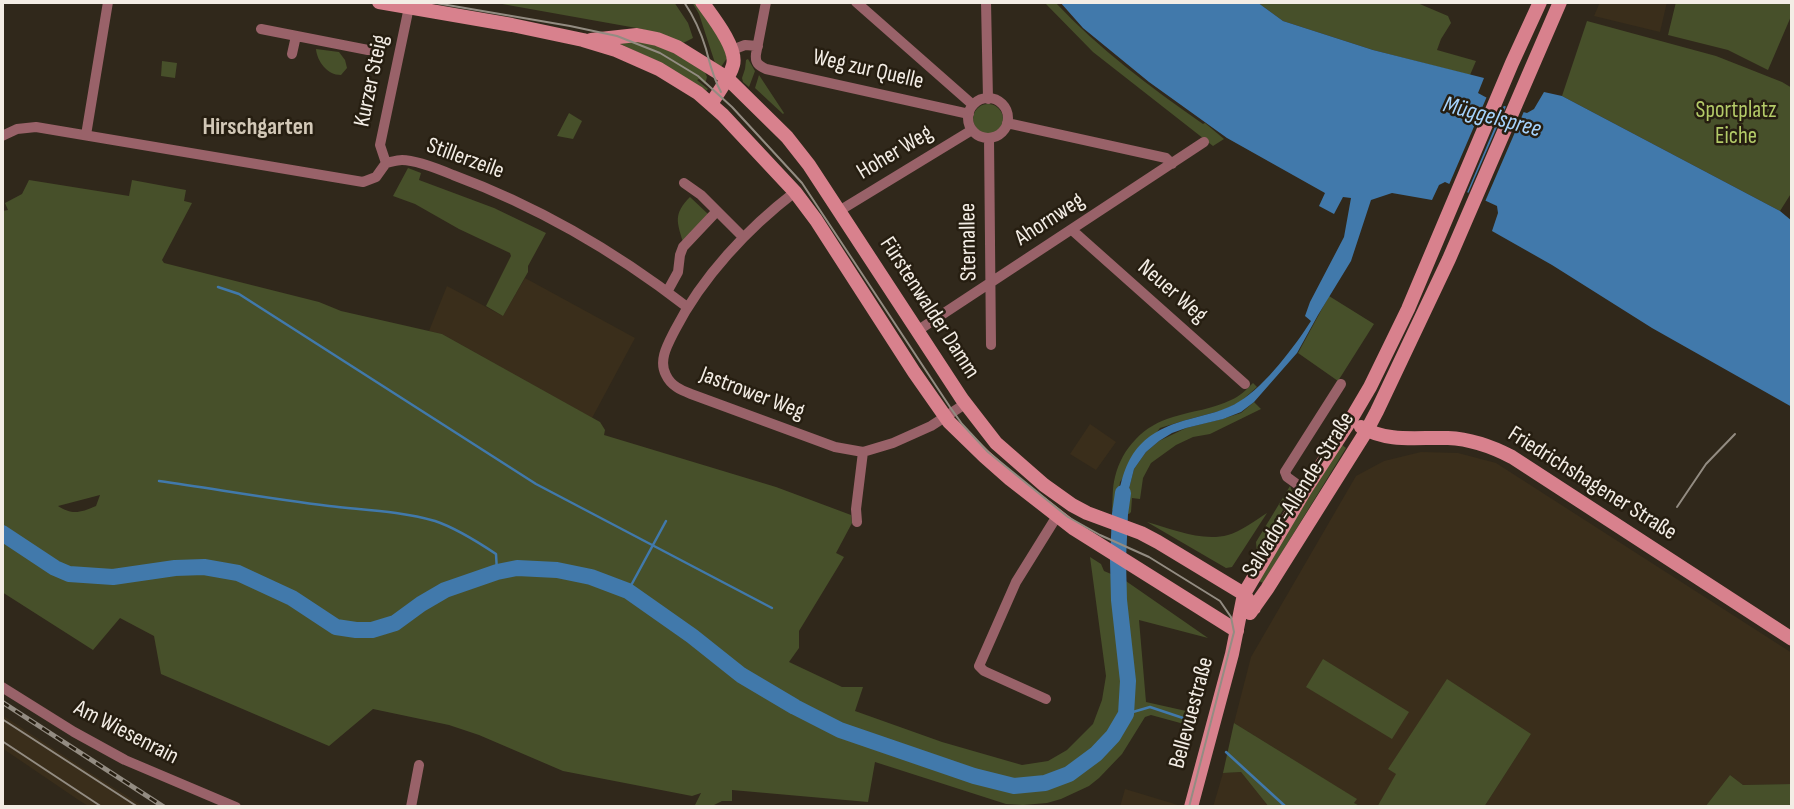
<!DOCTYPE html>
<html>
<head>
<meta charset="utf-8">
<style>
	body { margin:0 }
	#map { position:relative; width:1794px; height:809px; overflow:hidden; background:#30281b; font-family:"Sofia Sans Condensed",sans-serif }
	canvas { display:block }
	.frame { position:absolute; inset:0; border:4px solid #f3ede5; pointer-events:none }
</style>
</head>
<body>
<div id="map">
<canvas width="1794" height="809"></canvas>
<div class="frame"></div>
</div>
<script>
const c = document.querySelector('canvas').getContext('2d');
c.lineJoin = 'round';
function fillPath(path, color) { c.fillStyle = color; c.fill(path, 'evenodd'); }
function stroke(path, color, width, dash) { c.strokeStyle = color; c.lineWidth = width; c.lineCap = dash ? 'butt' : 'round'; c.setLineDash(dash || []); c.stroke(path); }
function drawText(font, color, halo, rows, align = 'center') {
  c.font = font + ' "Sofia Sans Condensed",sans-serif'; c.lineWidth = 5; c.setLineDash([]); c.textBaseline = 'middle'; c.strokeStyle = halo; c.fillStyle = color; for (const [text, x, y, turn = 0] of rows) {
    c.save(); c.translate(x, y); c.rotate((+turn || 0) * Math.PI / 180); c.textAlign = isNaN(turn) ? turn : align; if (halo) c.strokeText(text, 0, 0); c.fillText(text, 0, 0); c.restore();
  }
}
fillPath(new Path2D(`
	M1600,2H1667L1660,32L1594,16Z
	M525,278L635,338L592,418L442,334L429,331L447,286L503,316Z
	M1090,424L1116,442L1096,470L1070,454Z
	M1421,452L1458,453L1496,463L1792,653V784L1743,785L1730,775L1705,807H1484L1531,734L1388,769L1397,774L1377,807H1362L1354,803L1356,799L1234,723L1251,657L1356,476L1384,461Z
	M2,715L84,769L144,807H90L80,801L2,748Z
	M1241,772L1269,807H1213L1223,773Z
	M1125,789L1178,805L1177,807H1120Z`), '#3a2e1b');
fillPath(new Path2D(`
	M491,2H674L688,23L693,38L683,43L642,29Z
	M692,2H697C708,20 722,37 727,58L721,67L716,66L699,14Z
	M1044,2H1055C1099,49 1150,87 1203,124L1205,123L1224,139L1213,146L1093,52Z
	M1257,2H1415L1448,16L1451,23L1441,39L1437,50L1476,61L1470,75L1373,50L1283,21Z
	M1676,2H1792V14L1768,70L1728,50L1668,35Z
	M1587,21L1716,56L1782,82L1792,88V192L1780,211L1562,96Z
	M642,38L703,67L707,77L705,84L699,79L697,80L708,89L706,91L661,63L614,41Z
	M316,49L339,52L345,60L347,68L341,75C327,75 317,61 316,49Z
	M748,59L755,71L749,87L743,82L742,78L745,69L746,60Z
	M162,61L177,63L175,78L161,76Z
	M759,75L784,113L783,114L755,88Z
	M973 119a15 15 0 1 1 30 0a15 15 0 1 1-30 0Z
	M569,113L582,121L573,139L557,136Z
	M408,168L421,173L419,180L494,208L546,233L528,266V272L503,316L486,306L511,256L510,253L459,229L415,204L393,196Z
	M29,180L129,196L132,180L186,190L184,201L192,203L162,260L164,263L319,302L341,311L442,334L600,422L605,430L604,435L776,487L851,515L852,523L836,553L844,557L799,631V648L789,662L842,687H863L855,711L942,742L1022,765L1048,761L1067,750L1093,724L1102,700L1106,676L1090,557L1101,564L1104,571L1123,579L1208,638L1139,620L1146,702L1195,713L1190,733L1184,724L1151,715L1145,717L1122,754L1099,778L1089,786L1061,799L1047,803L1023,805L1006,804L875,762L868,802L732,790V801H722L710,807L695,805L701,793L692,796L563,771L479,735L449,725L373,709L329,746L161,674L154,636L120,618L93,650L2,592V211L8,210L5,203L22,194ZM100,495L96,506C80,513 72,515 58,506Z
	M690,197L708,214L683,242C677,222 673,214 690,197Z
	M1329,296L1374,324L1338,381L1298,353Z
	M1253,383L1257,387L1240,402L1223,410L1186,420L1160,428L1120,482L1116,511L1112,510C1113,499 1112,488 1115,477C1122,448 1144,425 1173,417C1192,411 1213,409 1231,400C1240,396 1246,390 1253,383Z
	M1254,402L1261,409L1210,434L1193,437L1176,445L1151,463L1143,478L1140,499L1132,498L1131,512L1129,514L1123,513L1134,469L1146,452L1159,441L1186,428L1222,419L1241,413Z
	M1341,444L1346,448L1263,583L1257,580Z
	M1290,486L1293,493L1257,553L1256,542Z
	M1267,513L1232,567L1226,568L1147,522C1172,529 1202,542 1228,535C1240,532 1256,520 1267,513Z
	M1323,659L1409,712L1392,739L1306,687Z
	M1447,679L1531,734L1484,807H1377L1396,774L1388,769Z
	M1234,723L1357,799L1354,803L1362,807H1269L1241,772L1223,773Z
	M1730,775L1743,785L1792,784V802L1788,807H1705Z`), '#47502a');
fillPath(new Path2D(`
	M1060,2H1257L1283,21L1373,50L1484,78L1478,93C1494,102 1509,109 1527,113L1534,109L1544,92L1562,96L1780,211L1792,221V407L1652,328L1552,265L1492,231L1498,213L1497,206L1445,182L1439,185L1432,200L1392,193L1371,200L1351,261L1318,315L1297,353L1254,402L1241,412L1223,419L1186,428L1172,433L1159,441L1146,452L1134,469L1123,513L1116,511C1123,459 1136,433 1190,419C1207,414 1225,411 1240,401C1265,386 1295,346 1311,321L1305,316L1310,302L1344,237L1351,198L1343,197L1334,214L1319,206L1325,193L1227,138L1149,82L1083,28Z`), '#4179ab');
fillPath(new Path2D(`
	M1488,94L1492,98L1505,103L1466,195L1448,187Z
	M1507,104L1520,109H1525L1484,204L1467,196Z`), '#30281b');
stroke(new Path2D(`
	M218,287L239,294L536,484L772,608
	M159,481C215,489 272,499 329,506C364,510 401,511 435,521C456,528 478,542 496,554L497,572
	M628,591L666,521
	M1126,714L1150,707L1183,718L1193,724
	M1226,752L1286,807`), '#4179ab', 2.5);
stroke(new Path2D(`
	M2,533L55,568L69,574L113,577L175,568L204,567L238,573L292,598L336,627L356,630H372L395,623L421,604L445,590L497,572L517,568L557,570L591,577L628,591L692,636L741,675L795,707L840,730L974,776L1014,786L1045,783L1069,774L1096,754L1113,736L1126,714L1128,681L1119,600L1118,560L1120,514L1123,493`), '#4179ab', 16);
stroke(new Path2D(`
	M766,2L756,54C755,63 758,65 766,69L969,114
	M856,2L973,105
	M986,2L988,99
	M261,29L368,50
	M732,50L745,45L758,46
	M292,54L296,36
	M968 118a20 20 0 1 1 40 0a20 20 0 1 1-40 0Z
	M1007,123L1166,158L1172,164
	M86,135L108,2
	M2,136L17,129L36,127L363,182L376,177L386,163C391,162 397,160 402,160C415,160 441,170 453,175C537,206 616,252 687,307
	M989,138L991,345
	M386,163L380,145L409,7
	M684,183L701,195L743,237
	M795,192C748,228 702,277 675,330C668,344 658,360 666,375C671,386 681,390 691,394L835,447L863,452L893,443L931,426L965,404
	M839,211L972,130
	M1072,230L1245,384
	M667,292L678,272L680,255L683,247L717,211
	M917,331L1204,142
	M1305,490L1287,477L1285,472L1341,384
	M857,522L856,509L863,452
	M2,687L74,732L125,760L236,807
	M1046,699L984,671L979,666L1016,582L1057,516
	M411,807L419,765`), '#996269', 10);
stroke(new Path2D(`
	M379,2L512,25L583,40L616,50L659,69L698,93L723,115L795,192L816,220L914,372L949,422L984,456L1010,479L1073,528L1237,631
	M702,2C712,16 738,48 733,65C730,78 718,92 711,104
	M591,40L637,35L657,39L677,47L727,78L787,137L809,165L962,399L996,443L1044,485L1072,505L1087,513L1141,533L1158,542L1244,594L1254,608
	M1361,427C1389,443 1417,437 1448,438C1471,439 1491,446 1512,457L1792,639
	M1250,613L1267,589L1367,430L1377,411L1449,259L1560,2
	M1191,807L1232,654L1244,594L1305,490L1350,421L1370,387L1408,309L1512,63L1540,2`), '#d8818d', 14);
stroke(new Path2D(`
	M430,2L570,26L617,36L660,53L698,76L732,107L802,183L950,407L962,424L988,452L1068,517L1100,535L1149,557L1220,601L1231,617L1234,632L1189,807
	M684,2C694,17 701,32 706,49C710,64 713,78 721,92
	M1677,507L1706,464L1735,434
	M2,719L138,807
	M2,741L102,807`), '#938c82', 2);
const rail = new Path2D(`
	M2,702L164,807`);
stroke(rail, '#938c82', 5);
stroke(rail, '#261e11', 2.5, [8]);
drawText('23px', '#f3ede5', '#261e11', [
	["Weg zur Quelle",868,70,13],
	["Kurzer Steig",372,81,-78],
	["Hoher Weg",895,153,-31],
	["Stillerzeile",465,159,20],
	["Ahornweg",1050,220,-33],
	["Sternallee",969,242,-91],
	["Neuer Weg",1172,292,41],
	["Fürstenwalder Damm",929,308,57],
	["Jastrower Weg",752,394,21],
	["Friedrichshagener Straße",1592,484,32],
	["Salvador-Allende-Straße",1299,495,-58],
	["Bellevuestraße",1192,713,-75],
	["Am Wiesenrain",126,733,27]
]);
drawText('23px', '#b4cb68', '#261e11', [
	["Sportplatz",1736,111],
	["Eiche",1736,137]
]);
drawText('italic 24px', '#a6d4fe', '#261e11', [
	["Müggelspree",1492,118,15]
]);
drawText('bold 24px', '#d2c8b7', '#261e11', [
	["Hirschgarten",258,128]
]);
</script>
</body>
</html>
